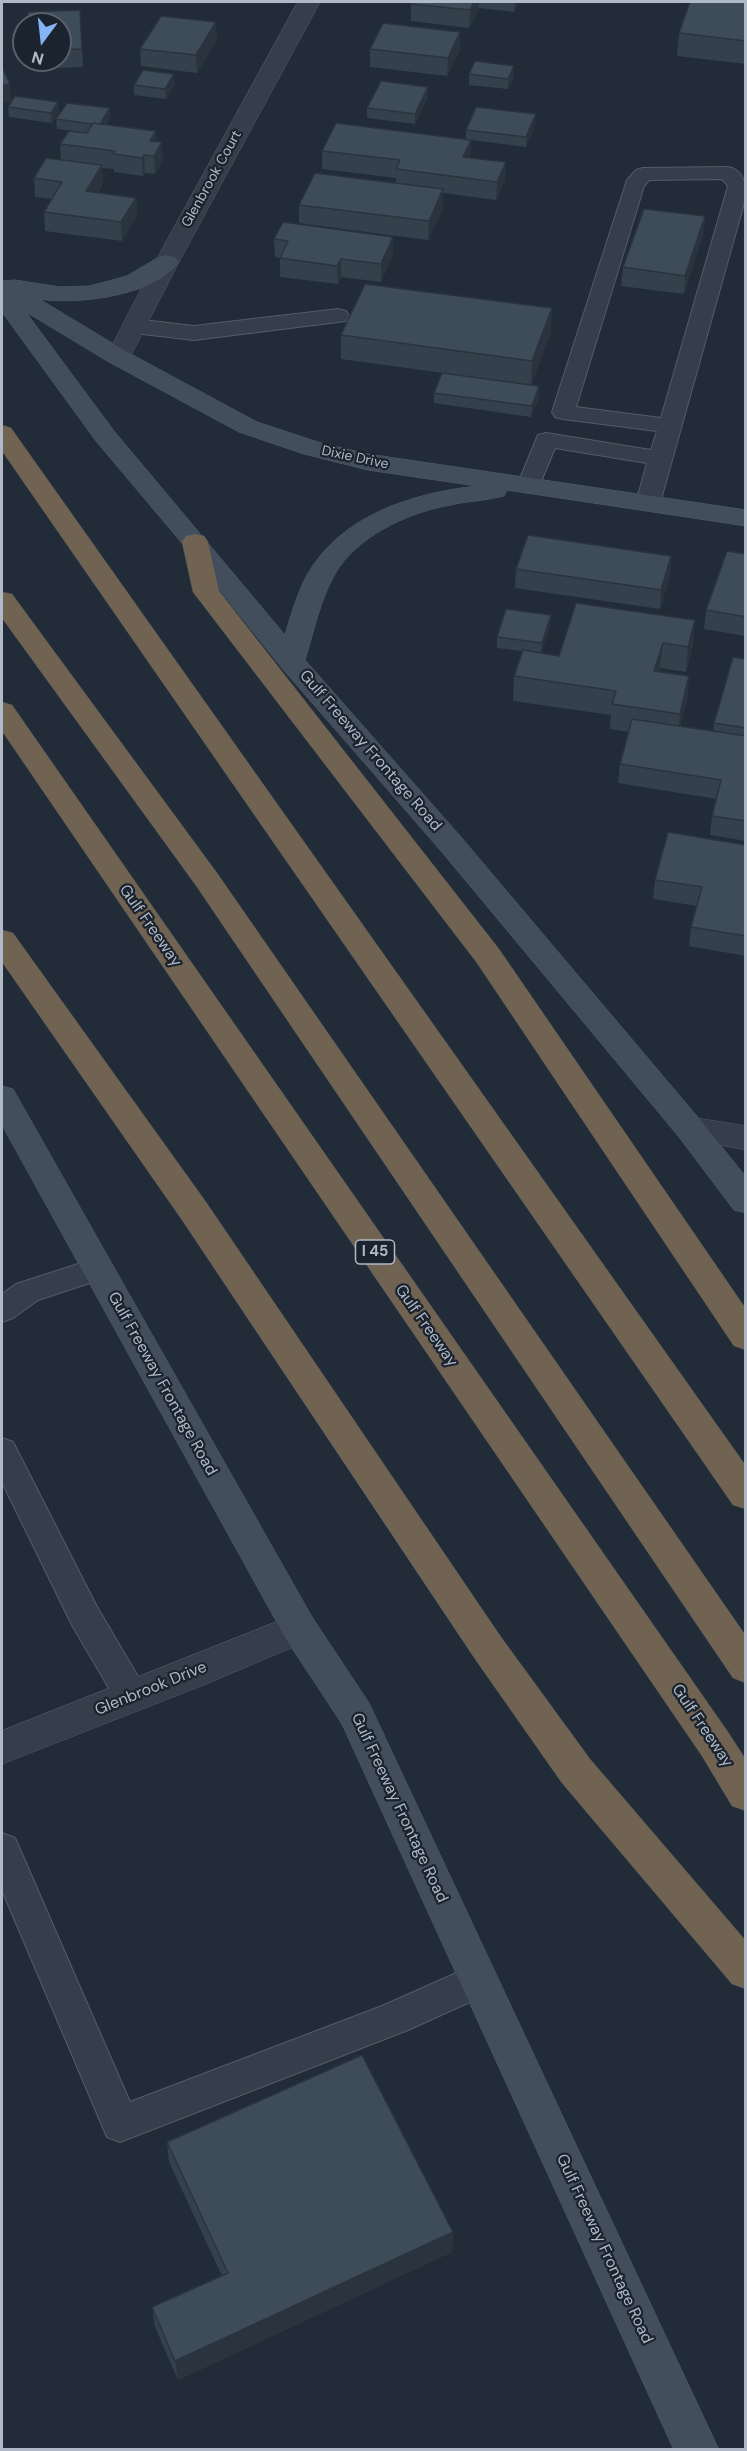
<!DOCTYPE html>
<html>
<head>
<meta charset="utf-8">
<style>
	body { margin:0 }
	#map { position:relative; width:747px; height:2451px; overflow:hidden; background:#222c39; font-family:"DM Sans",sans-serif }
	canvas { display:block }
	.frame { position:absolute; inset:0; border:3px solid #b0b9c6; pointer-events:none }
	.north { position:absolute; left:12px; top:12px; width:60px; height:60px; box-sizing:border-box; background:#1b232e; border:2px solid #575f6b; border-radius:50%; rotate:195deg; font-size:16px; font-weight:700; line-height:24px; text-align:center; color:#b0b9c6 }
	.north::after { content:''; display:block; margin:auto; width:21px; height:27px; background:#85b4f6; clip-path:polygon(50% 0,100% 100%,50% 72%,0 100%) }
</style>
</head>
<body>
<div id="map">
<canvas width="747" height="2451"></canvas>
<div class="frame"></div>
<div class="north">N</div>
</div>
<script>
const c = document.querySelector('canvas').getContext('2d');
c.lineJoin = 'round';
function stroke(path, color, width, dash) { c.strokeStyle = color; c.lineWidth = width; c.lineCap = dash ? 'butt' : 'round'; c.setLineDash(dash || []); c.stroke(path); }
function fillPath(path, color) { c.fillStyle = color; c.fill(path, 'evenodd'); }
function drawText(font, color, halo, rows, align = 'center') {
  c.font = font + ' "DM Sans",sans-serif'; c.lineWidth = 4.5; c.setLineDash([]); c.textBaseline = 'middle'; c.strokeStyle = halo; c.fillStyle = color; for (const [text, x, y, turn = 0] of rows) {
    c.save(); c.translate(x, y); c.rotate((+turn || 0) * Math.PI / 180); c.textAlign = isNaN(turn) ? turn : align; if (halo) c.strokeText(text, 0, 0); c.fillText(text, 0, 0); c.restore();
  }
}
const lane = new Path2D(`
	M728,167C743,170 746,183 746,196L660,503L656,508L648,510L640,508L636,503L647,463L555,448L537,491L529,493L521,491L517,486L538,435L546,433L651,450L657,431L563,419L555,417L552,412L627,180L636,170L643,168ZM722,179L728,186L661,418L576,407L644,186L649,180Z
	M338,309L346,311L349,316L346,321L194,340L134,333L126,331L123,326L126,321L134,319L194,326Z
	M97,1258L108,1261L112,1269L108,1277L38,1300L13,1318L2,1322V1294L16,1284Z
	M2,1438L13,1442L96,1605L144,1687L149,1697L144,1707L132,1711L120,1707L72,1625L2,1482Z
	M2,1833L15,1838L130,2102L382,2006L479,1963L492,1968L497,1980L492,1992L408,2030L120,2142L107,2137L2,1890Z`);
const street = new Path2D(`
	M298,2H320L179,262L130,357L127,362L118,364L109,362L106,357L155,262Z
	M690,1117L746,1126V1150L679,1137L674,1129L679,1121Z
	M299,1613L312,1617L317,1628L312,1639L206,1684L2,1764V1731Z`);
const secondary = new Path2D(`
	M167,255L175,257L179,262C156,296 76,305 39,299L127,352L257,422L321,443L368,454L746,510V526L507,490L504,496C485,501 465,501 445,506C406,514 356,537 335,574C320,600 314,631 305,660L461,837L701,1121L746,1177V1213L734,1210L679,1137L441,851L281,667L186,548L96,441L2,312V281L15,280L60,287L90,286L127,276L159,257ZM26,312L109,362L239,432L304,454L368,470L477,486C413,493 341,515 307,575C297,594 291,615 285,635L114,431Z
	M2,1086L13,1089L312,1617L369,1703L719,2450H674L342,1724L286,1639L2,1125Z`);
const highway = new Path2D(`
	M2,425L11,428L746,1466V1509L733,1505L2,451Z
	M195,534L204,536L208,542L219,591L499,949L746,1309V1350L734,1346L477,963L193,592L182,542L186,536Z
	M2,592L12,594L217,873L746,1636V1683L733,1678L197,887L2,618Z
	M2,702L12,705L728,1732L746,1760V1811L732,1806L702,1756L2,731Z
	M2,930L13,933L206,1202L501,1637L590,1759L746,1941V1989L732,1984L562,1783L475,1659L182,1220L2,962Z`);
stroke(lane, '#535c67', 2);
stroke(street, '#535c67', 1);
stroke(secondary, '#535c67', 1);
stroke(highway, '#404954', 1);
fillPath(lane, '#353e4a');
fillPath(street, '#353e4a');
fillPath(secondary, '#434e5d');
fillPath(highway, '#706352');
fillPath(new Path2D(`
	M412,2H519L514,12L479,8L469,28L411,21V4Z
	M595,2H613L612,3Z
	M746,2V64L677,56L679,33Z
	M80,10L83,67L31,69L30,60H60V24Z
	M460,32V50L447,76L370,67V49Z
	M217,40L197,73L141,66L140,49Z
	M469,74L514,76L508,89L469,85Z
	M175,84L166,99L134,95V85Z
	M428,87V97L415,124L367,118V108Z
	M8,107L59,112L52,123L9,117Z
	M110,108V118L107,124L157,142L163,160L155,174L145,173L143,176L114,172V169L102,168L103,183L98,193L136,198L137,216L122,241L45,231L44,212L52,199L35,197L34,178L61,160L60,144L87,133L57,129L56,119Z
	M535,125L526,147L471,140L470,157L505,180L496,200L443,193V208L428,240L299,223V205L396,183V178L322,169V151L466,139V130Z
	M705,216L703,235L684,294L621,286L623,267Z
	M393,237V255L381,282L341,277L338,284L280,277V258L275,257L274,239Z
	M551,332L531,385L341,359V335Z
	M539,386V397L531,417L434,403V393Z
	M746,554V636L704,629L706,610Z
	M671,556L670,575L660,609L515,588L516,569Z
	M695,620L693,645L686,672L660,668L659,672L689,676L687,701L680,726L713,731L714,723L746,659V841L710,835L712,816L717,799L618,783L620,764L629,732L610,729L611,715L513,701L514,676L522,651L497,648V637L550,626L541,653L559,656Z
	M746,845V956L689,946L691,927L697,906L653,899L655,880Z
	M167,2142L453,2232L452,2252L178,2380L155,2327L152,2307L222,2276L169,2162Z`), '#35404d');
fillPath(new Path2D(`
	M474,2H479V8L469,28L470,10Z
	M515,2H519L514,12Z
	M216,22L217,40L197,73L196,55Z
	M460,32V50L447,76L448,58Z
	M514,66V76L508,89V79Z
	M174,74L175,84L166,99L165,89Z
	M10,84L11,102L2,103V85Z
	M428,87V97L415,124V114Z
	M58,102L59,112L52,123L51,113Z
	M110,108V118L101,135L100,125Z
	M536,114L535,125L526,147V137Z
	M156,131L157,149L150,141Z
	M471,140L470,158L463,157Z
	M162,142L163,160L155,174L154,156Z
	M144,155L145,173L143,176L142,158Z
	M506,162L505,180L496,200L497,182Z
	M102,165L103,183L88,210L86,191Z
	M443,189V208L428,240L429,221Z
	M136,198L137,216L122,241L121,222Z
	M705,216L703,235L684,294L685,276Z
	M393,237V255L381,282V264Z
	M341,259V277L338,284L337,266Z
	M552,308L551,332L531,385L532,361Z
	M539,386V397L531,417L532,406Z
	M671,556L670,575L660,609L661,590Z
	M551,615L550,626L541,654L542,643Z
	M695,620L693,645L686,672L688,647Z
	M663,643L660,668L652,696L654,671Z
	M689,676L687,701L677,739L680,714Z
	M453,2232L452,2252L178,2380L175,2361Z`), '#2b343e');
const building = new Path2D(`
	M412,2H474L470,10L411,4Z
	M690,2H746V41L679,33Z
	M80,10L82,49L60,50V24H28V12Z
	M161,16L216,22L196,55L140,49Z
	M383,23L460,32L448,58L370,49Z
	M475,61L514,66L508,79L469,74Z
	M2,67L10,84L2,85Z
	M143,70L174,74L165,89L134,85Z
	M381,81L428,87L415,114L367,108Z
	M15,96L58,102L51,113L8,107Z
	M67,103L110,108L100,124L93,123L92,124L56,119Z
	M476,107L536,114L526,137L466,130Z
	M93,123L156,131L150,141L162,142L154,156L144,155L142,158L113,154L115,151L60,144L69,131L87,133Z
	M336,123L471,140L463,157L506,162L497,182L396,169L400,160L322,151Z
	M46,158L102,165L86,191L136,198L121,222L44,212L62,182L34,178Z
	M315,173L443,189L429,221L299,205Z
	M644,209L705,216L685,276L623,267Z
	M283,222L393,237L381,264L341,259L337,266L280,258L288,241L274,239Z
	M365,284L552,308L532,361L341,335Z
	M442,373L539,386L532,406L434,393Z
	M528,535L671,556L661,590L516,569Z
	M727,551L746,554V617L706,610Z
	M576,603L695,620L688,647L663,643L654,671L689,676L680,714L612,704L616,691L514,676L523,650L559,656Z
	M506,609L551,615L542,643L497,637Z
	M733,657L746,659V728L714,723Z
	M632,719L746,736V821L712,816L721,780L620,764Z
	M668,832L746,845V936L691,927L702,887L655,880Z
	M362,2055L453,2232L175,2361L152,2307L228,2273L167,2142Z`);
fillPath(building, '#3e4b59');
stroke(building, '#2b343e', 1.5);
drawText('14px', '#b0b9c6', '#1b232e', [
	["Glenbrook Court",212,179,-61],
	["Dixie Drive",355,458,12]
]);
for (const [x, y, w] of [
	[375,1252,39]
]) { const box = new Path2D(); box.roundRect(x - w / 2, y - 12, w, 24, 4.5); c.fillStyle = '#1b232e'; c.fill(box); stroke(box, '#b0b9c6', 1.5); }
drawText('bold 15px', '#b0b9c6', null, [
	["I 45",375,1252]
]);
drawText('16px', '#b0b9c6', '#1b232e', [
	["Gulf Freeway Frontage Road",370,751,49],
	["Gulf Freeway",150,926,55],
	["Gulf Freeway",426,1326,55],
	["Gulf Freeway Frontage Road",162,1384,61],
	["Glenbrook Drive",151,1689,-22],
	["Gulf Freeway",702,1726,56],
	["Gulf Freeway Frontage Road",399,1808,65],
	["Gulf Freeway Frontage Road",604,2249,65]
]);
</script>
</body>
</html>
